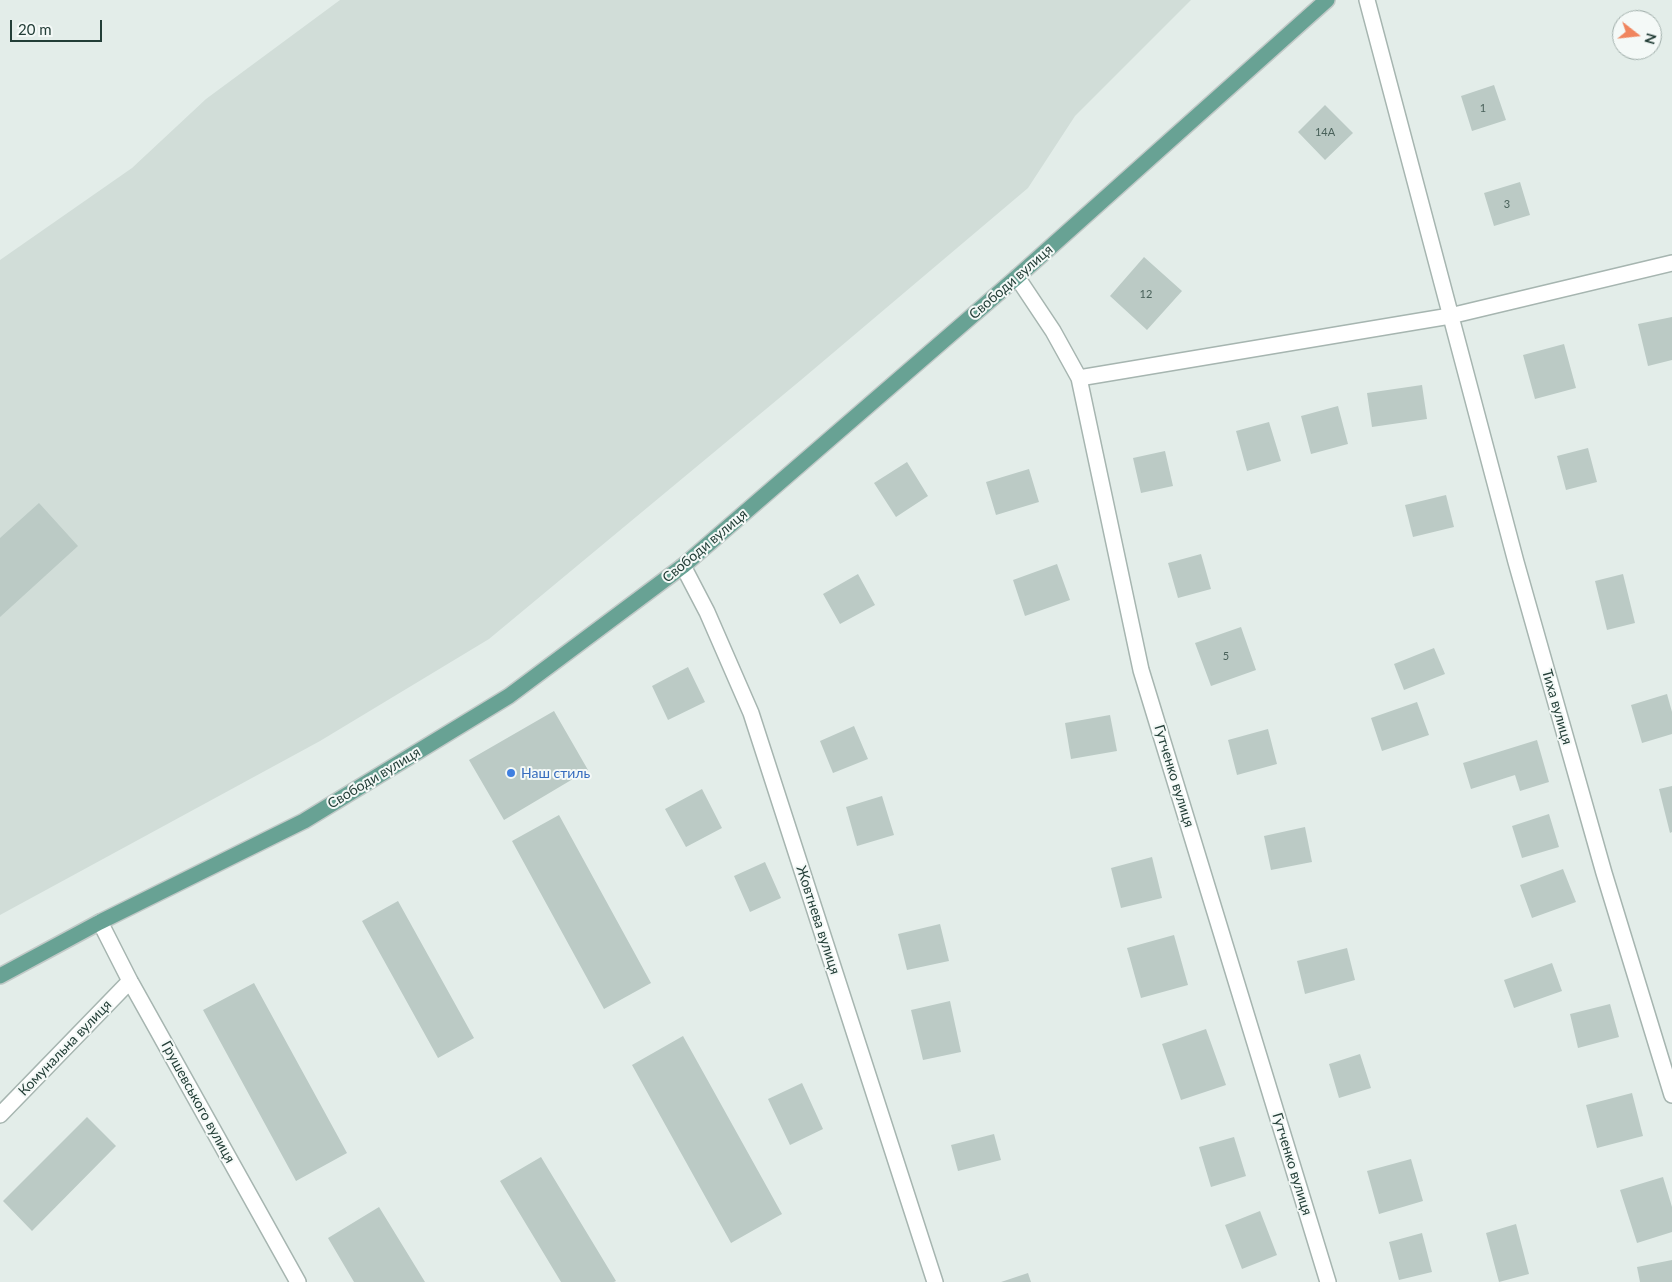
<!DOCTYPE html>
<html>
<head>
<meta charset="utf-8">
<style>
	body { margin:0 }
	#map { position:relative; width:1672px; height:1282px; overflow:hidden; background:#e3ede9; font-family:Lato,sans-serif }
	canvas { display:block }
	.north { position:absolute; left:1612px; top:10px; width:50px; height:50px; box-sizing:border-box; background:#f4f9f7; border:1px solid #a0aeaa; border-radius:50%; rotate:106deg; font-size:14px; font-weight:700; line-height:20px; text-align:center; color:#233e37 }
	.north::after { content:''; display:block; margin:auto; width:18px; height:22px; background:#f0855e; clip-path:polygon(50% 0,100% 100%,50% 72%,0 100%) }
	.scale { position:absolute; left:10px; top:20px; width:92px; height:22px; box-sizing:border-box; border:2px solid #233e37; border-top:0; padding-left:6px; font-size:15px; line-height:18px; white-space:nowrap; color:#233e37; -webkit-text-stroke:4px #f4f9f7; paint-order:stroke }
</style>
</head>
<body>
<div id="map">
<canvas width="1672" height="1282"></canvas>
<div class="north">N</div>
<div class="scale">20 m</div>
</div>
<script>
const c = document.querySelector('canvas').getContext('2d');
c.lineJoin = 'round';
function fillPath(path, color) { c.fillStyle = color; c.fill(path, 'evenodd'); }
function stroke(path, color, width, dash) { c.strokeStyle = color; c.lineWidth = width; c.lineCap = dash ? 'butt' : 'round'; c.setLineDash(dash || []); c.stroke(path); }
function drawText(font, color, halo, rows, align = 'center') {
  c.font = font + ' Lato,sans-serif'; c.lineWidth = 4; c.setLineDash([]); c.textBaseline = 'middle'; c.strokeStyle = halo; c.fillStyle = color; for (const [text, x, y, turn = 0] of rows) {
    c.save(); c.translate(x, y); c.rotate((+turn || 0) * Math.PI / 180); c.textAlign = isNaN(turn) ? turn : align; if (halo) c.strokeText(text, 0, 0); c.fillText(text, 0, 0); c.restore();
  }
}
fillPath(new Path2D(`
	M340,0H1191L1075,116L1028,188L801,380L489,639L320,741L0,915V260L132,168L206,99Z`), '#d1ddd8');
fillPath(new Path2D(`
	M1494,85L1506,120L1472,131L1461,96Z
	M1325,105L1353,133L1325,160L1298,132Z
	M1520,182L1530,215L1494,226L1484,193Z
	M1144,257L1182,291L1147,330L1110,296Z
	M1672,317V360L1648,366L1638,324Z
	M1564,344L1576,388L1535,399L1523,355Z
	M1422,385L1427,419L1372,427L1367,393Z
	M1338,406L1348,444L1311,454L1301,416Z
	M1269,422L1281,461L1247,471L1236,431Z
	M1588,448L1597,482L1566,490L1557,456Z
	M1165,451L1173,486L1141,493L1133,458Z
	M907,462L928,496L896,517L874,483Z
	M1029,469L1039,502L996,515L986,482Z
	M1446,495L1454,527L1413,537L1405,505Z
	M39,503L78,546L0,617V538Z
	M1201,554L1211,589L1178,598L1168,563Z
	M1057,564L1070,600L1025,616L1013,580Z
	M858,574L875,605L840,624L823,594Z
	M1623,574L1635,623L1607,630L1595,581Z
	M1241,627L1256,670L1211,686L1195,643Z
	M1434,648L1445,674L1404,690L1394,664Z
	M688,667L705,702L668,720L652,686Z
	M1667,694L1672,712V734L1642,743L1631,705Z
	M1417,702L1429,735L1382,751L1371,718Z
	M554,711L588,770L504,820L469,760Z
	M1110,715L1117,751L1071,759L1065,723Z
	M854,726L868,759L833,773L820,741Z
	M1268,729L1277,764L1237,775L1228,740Z
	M1537,740L1549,782L1520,791L1515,775L1471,789L1463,763Z
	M1672,786V832L1670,833L1659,789Z
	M702,789L722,828L686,847L665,809Z
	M882,796L894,835L857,846L846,807Z
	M1549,814L1559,847L1522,858L1512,826Z
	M559,815L651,983L604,1009L512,841Z
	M1305,827L1312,862L1271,870L1264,836Z
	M1152,857L1162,898L1121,908L1111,868Z
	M765,862L781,898L750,912L734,876Z
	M1563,869L1576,902L1532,918L1520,885Z
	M398,901L474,1038L438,1058L362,921Z
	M940,924L949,961L907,970L898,934Z
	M1174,935L1188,985L1141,998L1127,948Z
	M1347,948L1355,980L1305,994L1297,961Z
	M1552,963L1562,991L1514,1008L1504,980Z
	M254,983L347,1153L296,1181L203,1010Z
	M950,1001L961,1052L923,1060L911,1010Z
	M1610,1004L1619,1037L1578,1048L1570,1014Z
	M1206,1029L1226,1085L1181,1100L1162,1044Z
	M683,1036L782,1214L731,1243L632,1065Z
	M1360,1054L1371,1088L1339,1098L1329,1064Z
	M802,1083L823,1129L790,1145L768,1099Z
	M1632,1093L1643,1136L1597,1148L1586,1105Z
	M87,1117L116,1146L32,1231L3,1201Z
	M994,1134L1001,1160L958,1171L951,1145Z
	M1234,1137L1246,1176L1211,1187L1199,1147Z
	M541,1157L616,1281L614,1282H561L500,1181Z
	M1411,1159L1423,1201L1379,1214L1367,1171Z
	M1663,1177L1672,1207V1232L1637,1243L1620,1190Z
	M379,1207L425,1282H354L328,1238Z
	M1260,1211L1277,1255L1242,1269L1225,1225Z
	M1516,1224L1529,1274L1499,1282L1486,1233Z
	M1422,1233L1432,1272L1399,1280L1389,1242Z
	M1672,1260V1282H1640L1637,1267Z
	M1028,1273L1031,1282H1001Z`), '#bbcac5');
const minor = new Path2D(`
	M1367,0L1516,562L1604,873L1672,1095
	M1017,277L1053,331L1079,378L1141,670L1328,1282
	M1079,378L1450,316L1672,263
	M683,566L707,612L751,713L935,1282
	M100,922L130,981L298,1282
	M0,1115L130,981`);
const major = new Path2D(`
	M0,976L100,922L304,821L509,696L683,566L1017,277L1327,0`);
stroke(minor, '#a6b5b0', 18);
stroke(major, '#c1c9c7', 18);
stroke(minor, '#fff', 15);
stroke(major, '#68a294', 15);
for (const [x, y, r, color] of [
	[511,773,5,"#3f7fe0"]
]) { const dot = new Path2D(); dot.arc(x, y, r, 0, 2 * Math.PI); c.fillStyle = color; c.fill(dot); stroke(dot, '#f4f9f7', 2); }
drawText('11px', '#49615a', null, [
	["1",1483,108],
	["14А",1325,132],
	["3",1507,204],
	["12",1146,294],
	["5",1226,656]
]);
drawText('14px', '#233e37', '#f4f9f7', [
	["Свободи вулиця",1011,282,-41],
	["Свободи вулиця",705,546,-40],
	["Тиха вулиця",1557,707,74],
	["Гутченко вулиця",1174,776,73],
	["Свободи вулиця",374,778,-31],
	["Жовтнева вулиця",818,920,72],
	["Комунальна вулиця",65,1048,-46],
	["Грушевського вулиця",198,1102,61],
	["Гутченко вулиця",1292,1164,73]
]);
drawText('14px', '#366cbe', '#f4f9f7', [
	["Наш стиль",521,773]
], 'left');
</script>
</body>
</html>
